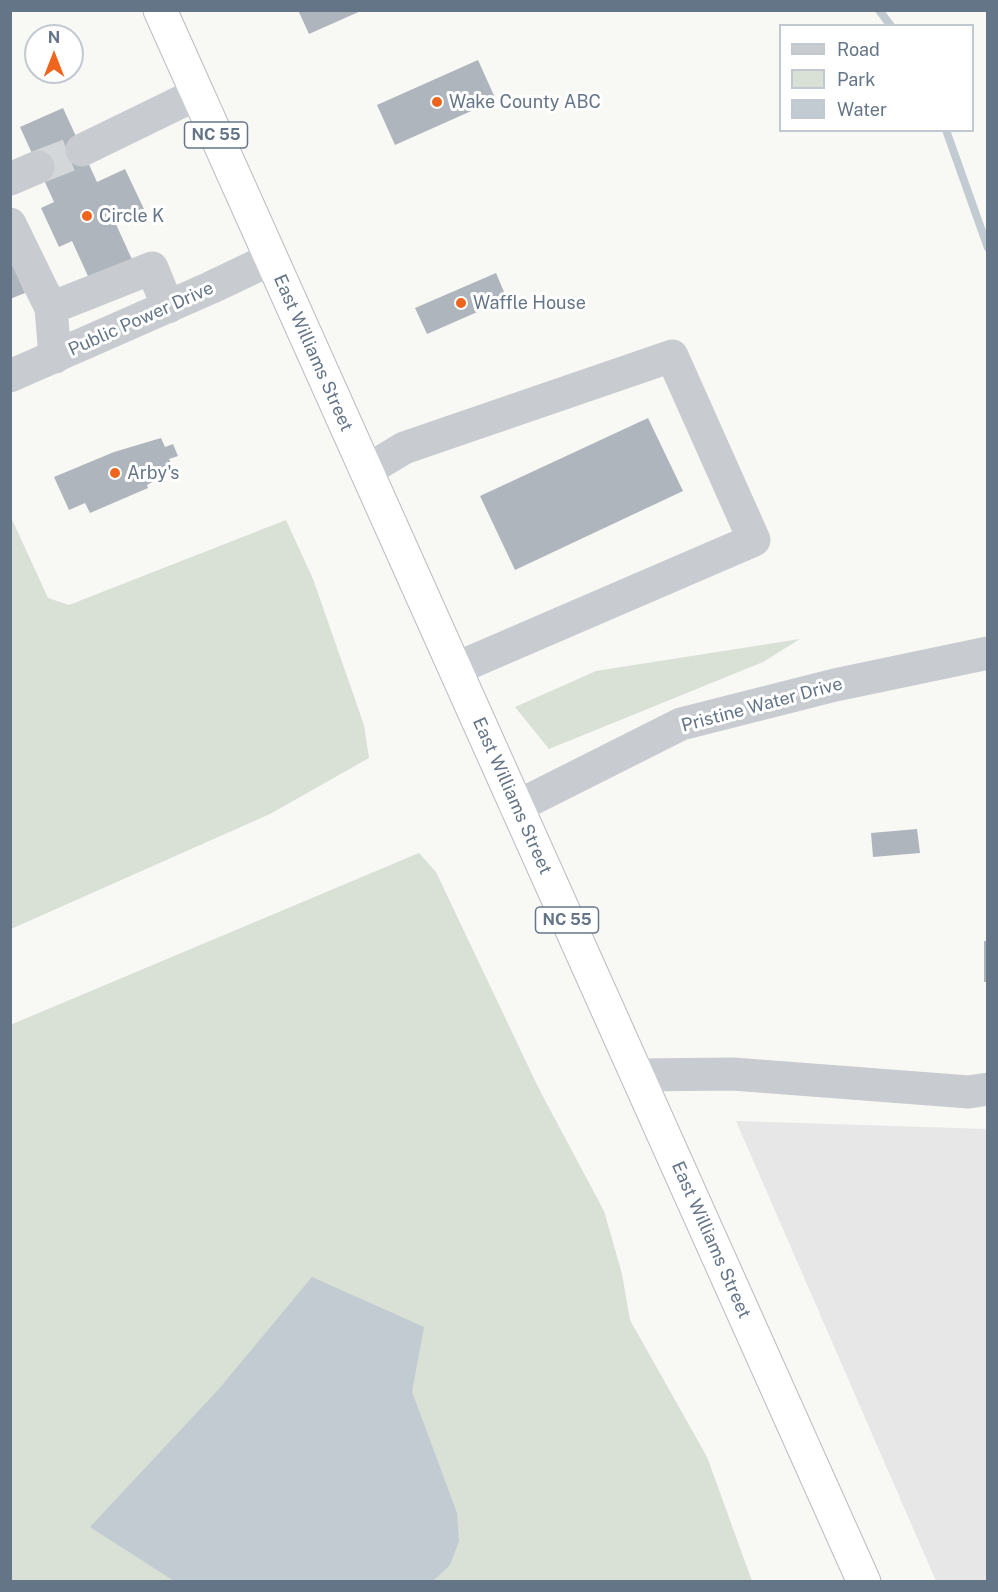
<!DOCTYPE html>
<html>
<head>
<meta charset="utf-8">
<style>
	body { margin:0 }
	#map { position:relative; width:998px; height:1592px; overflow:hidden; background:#f8f8f5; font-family:"Public Sans",sans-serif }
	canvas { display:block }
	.frame { position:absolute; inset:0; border:12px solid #657588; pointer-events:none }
	.legend { position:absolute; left:779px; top:24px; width:195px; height:108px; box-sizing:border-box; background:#fff; border:2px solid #c1c8cf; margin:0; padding:8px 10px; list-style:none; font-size:18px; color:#657588 }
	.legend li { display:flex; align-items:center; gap:12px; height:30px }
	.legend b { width:30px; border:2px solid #c1c8cf }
	.north { position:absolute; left:24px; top:24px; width:60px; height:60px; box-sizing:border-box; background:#fff; border:2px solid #c1c8cf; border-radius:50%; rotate:0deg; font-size:16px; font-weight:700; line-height:24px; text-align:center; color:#657588 }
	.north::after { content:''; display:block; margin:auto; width:21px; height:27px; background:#ef651e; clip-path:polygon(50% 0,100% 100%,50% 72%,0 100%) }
</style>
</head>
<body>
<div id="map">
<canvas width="998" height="1592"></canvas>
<div class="frame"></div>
<ul class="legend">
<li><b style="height:8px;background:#c8cbcf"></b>Road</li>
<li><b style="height:16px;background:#d9e0d6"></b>Park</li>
<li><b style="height:16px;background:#c1cbd1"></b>Water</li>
</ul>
<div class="north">N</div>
</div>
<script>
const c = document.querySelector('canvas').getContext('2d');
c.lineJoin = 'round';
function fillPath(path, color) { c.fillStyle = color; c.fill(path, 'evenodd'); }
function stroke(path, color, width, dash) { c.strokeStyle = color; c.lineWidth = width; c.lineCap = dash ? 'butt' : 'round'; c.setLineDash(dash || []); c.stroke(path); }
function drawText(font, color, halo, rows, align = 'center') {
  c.font = font + ' "Public Sans",sans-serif'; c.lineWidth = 6; c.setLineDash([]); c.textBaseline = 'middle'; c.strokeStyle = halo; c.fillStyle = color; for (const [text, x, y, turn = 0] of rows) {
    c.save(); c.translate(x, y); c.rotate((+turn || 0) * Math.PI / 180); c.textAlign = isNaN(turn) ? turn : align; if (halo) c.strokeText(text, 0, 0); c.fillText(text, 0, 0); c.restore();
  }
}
fillPath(new Path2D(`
	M736,1121L987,1129V1581H936Z`), '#e6e7e6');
fillPath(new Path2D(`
	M10,515L48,598L69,605L286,520L313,579L364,725L369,758L270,814L11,929Z
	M800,639L763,662L549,749L515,707L596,671Z
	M419,853L436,872L539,1089L604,1211L622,1274L630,1320L707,1457L752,1581H11L10,1025Z`), '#d9e0d6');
fillPath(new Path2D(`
	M312,1277L424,1327L412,1392L457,1513L459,1541L450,1565L433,1581H174L90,1527L218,1390Z`), '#c1cbd1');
stroke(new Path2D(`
	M879,10L891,26
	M946,130L988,248`), '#c1cbd1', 8);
fillPath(new Path2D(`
	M298,10H363L309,34Z
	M478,60L496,100L395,145L377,105Z
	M63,108L97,182L125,169L144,209L115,222L135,266L92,285L72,241L59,247L41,208L54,202L20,127Z
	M10,258L25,293L10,299Z
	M496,273L507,299L427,334L415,308Z
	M648,418L683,491L515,570L480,496Z
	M161,438L165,447L173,444L178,456L169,459L174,470L147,485L148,488L90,513L85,503L69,510L54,477L114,452Z
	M917,829L920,853L873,857L871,833Z
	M984,941H988V982H984Z`), '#aeb5bc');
stroke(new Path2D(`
	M38,167L82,150`), '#d3d7da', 33, [33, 16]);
const highway = new Path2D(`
	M160,10L864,1582`);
stroke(highway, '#babdc1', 35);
stroke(new Path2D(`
	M82,150L197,94
	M10,179L38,167
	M10,224L51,308L55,357
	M51,308L152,268L168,307
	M10,376L210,288L271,259
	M366,471L404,448L672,356L754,540L455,669
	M516,807L681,724L835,685L988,653
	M637,1075L733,1074L969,1092L988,1089`), '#c8cbcf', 33);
stroke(highway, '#fff', 33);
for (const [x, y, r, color] of [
	[437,102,6,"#ef651e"],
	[87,216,6,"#ef651e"],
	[461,303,6,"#ef651e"],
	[115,473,6,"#ef651e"]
]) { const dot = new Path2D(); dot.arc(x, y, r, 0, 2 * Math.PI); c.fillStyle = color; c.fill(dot); stroke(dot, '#fff', 2); }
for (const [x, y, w] of [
	[216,135,63],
	[567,920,63]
]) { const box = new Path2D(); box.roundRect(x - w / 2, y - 13, w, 26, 4.5); c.fillStyle = '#fff'; c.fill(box); stroke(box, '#657588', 1.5); }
drawText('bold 16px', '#657588', null, [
	["NC 55",216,135],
	["NC 55",567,920]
]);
drawText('18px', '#657588', '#fff', [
	["Wake County ABC",449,102],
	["Circle K",99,216],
	["Waffle House",473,303],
	["Arby's",127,473]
], 'left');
drawText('18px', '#657588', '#fff', [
	["Public Power Drive",141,319,-24],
	["East Williams Street",313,353,66],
	["Pristine Water Drive",762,705,-15],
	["East Williams Street",512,796,66],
	["East Williams Street",711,1240,66]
]);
</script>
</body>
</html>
